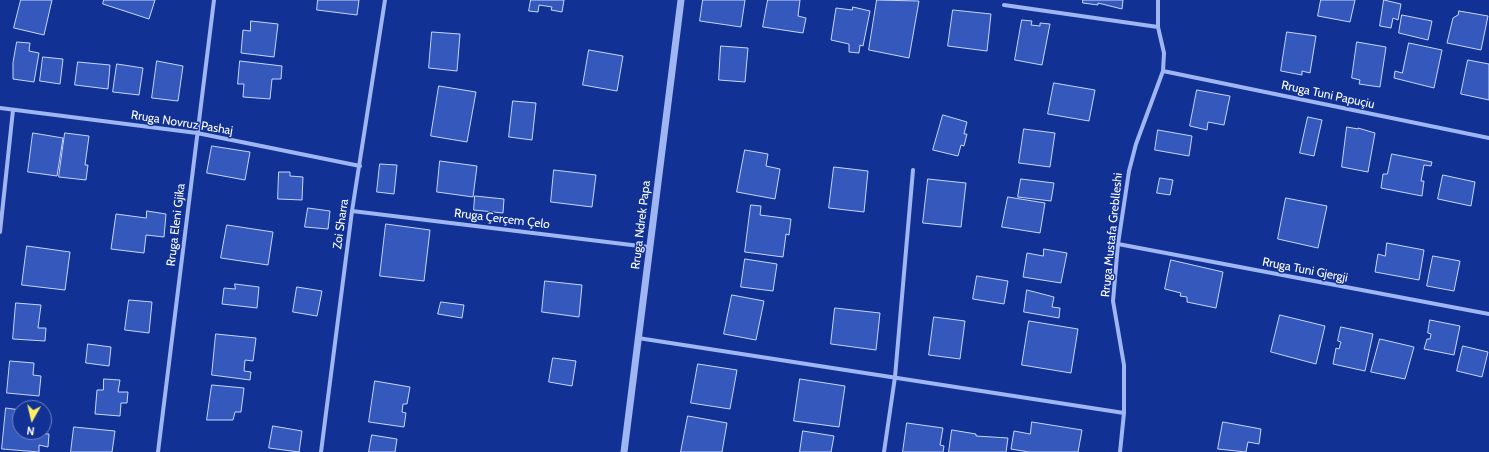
<!DOCTYPE html>
<html>
<head>
<meta charset="utf-8">
<style>
	body { margin:0 }
	#map { position:relative; width:1489px; height:452px; overflow:hidden; background:#113294; font-family:Cabin,sans-serif }
	canvas { display:block }
	.north { position:absolute; left:12px; top:400px; width:40px; height:40px; box-sizing:border-box; background:#113294; border:1px solid #7084bf; border-radius:50%; rotate:188deg; font-size:11px; font-weight:700; line-height:16px; text-align:center; color:#fff }
	.north::after { content:''; display:block; margin:auto; width:14px; height:18px; background:#ffee61; clip-path:polygon(50% 0,100% 100%,50% 72%,0 100%) }
</style>
</head>
<body>
<div id="map">
<canvas width="1489" height="452"></canvas>
<div class="north">N</div>
</div>
<script>
const c = document.querySelector('canvas').getContext('2d');
c.lineJoin = 'round';
function fillPath(path, color) { c.fillStyle = color; c.fill(path, 'evenodd'); }
function stroke(path, color, width, dash) { c.strokeStyle = color; c.lineWidth = width; c.lineCap = dash ? 'butt' : 'round'; c.setLineDash(dash || []); c.stroke(path); }
function drawText(font, color, halo, rows, align = 'center') {
  c.font = font + ' Cabin,sans-serif'; c.lineWidth = 3; c.setLineDash([]); c.textBaseline = 'middle'; c.strokeStyle = halo; c.fillStyle = color; for (const [text, x, y, turn = 0] of rows) {
    c.save(); c.translate(x, y); c.rotate((+turn || 0) * Math.PI / 180); c.textAlign = isNaN(turn) ? turn : align; if (halo) c.strokeText(text, 0, 0); c.fillText(text, 0, 0); c.restore();
  }
}
const building = new Path2D(`
	M21,0H52L44,35L14,28Z
	M104,0H155L149,19L103,4Z
	M318,0H359L357,15L317,10Z
	M531,0H564L562,12L551,10L552,7L539,5L538,12L529,11Z
	M703,0H745L741,27L700,21Z
	M768,0H800L798,16L806,18L803,33L763,27Z
	M877,0L919,1L909,58L869,50Z
	M1083,0H1123L1122,9L1098,3V5L1083,3Z
	M1321,0H1355L1350,22L1318,16Z
	M1384,0L1401,4L1398,20L1393,18L1391,28L1380,26Z
	M853,7L870,11L863,46L860,45L859,53L849,52V44L831,40L836,8L852,10Z
	M953,10L991,14L987,51L948,46Z
	M1459,11L1488,16L1481,50L1447,43L1453,18L1458,15Z
	M1402,15L1432,21L1428,40L1399,33Z
	M1022,20L1032,21L1031,25L1040,26V23L1050,24L1042,65L1015,60Z
	M251,21L278,24L274,57L241,53L243,30L250,31Z
	M432,32L460,34L457,71L429,68Z
	M1287,32L1316,36L1310,73L1302,71V75L1281,71Z
	M17,42L30,43L29,51L39,53L34,82L13,79V63Z
	M1357,42L1386,47L1380,87L1359,84L1360,80L1352,78Z
	M1409,43L1442,50L1434,88L1394,78L1395,71L1402,73Z
	M721,46L748,48L745,82L719,80Z
	M589,50L623,56L617,91L583,85Z
	M43,57L63,59L60,84L40,81Z
	M1468,60L1489,64V100L1461,94Z
	M157,61L183,66L178,101L152,98Z
	M240,61L282,66L281,79H272L270,99L243,97L244,84H238Z
	M78,62L110,65L108,89L75,85Z
	M117,64L143,68L139,95L113,92Z
	M1054,83L1095,90L1089,121L1048,114Z
	M439,86L476,92L467,142L431,136Z
	M1197,90L1230,96L1224,125L1208,122L1207,130L1190,126Z
	M513,101L536,103L532,140L509,137Z
	M943,115L967,122L964,134H967L964,146L961,145L958,156L933,150Z
	M1308,117L1322,120L1314,156L1300,153Z
	M1347,127L1358,129V128L1375,133L1368,172L1342,167Z
	M1024,129L1055,133L1050,167L1019,163Z
	M1158,130L1192,136L1189,156L1155,150Z
	M33,133L63,138L57,176L28,172Z
	M65,133L89,136L85,165H88L86,180L59,177Z
	M212,146L250,152L245,180L207,173Z
	M745,150L768,154L766,166L780,169L775,199L737,192Z
	M1392,154L1432,162L1431,166L1424,165L1421,181H1424L1422,196L1381,188L1383,174H1387Z
	M440,161L477,166L473,197L437,192Z
	M380,164L397,165L394,194L377,192Z
	M834,167L868,171L864,212L829,208Z
	M554,170L596,175L592,207L551,202Z
	M279,172H290V176L303,177L302,200L278,199Z
	M1443,175L1475,182L1471,206L1438,199Z
	M1160,178L1173,180L1170,195L1157,193Z
	M928,179L966,183L961,227L923,223Z
	M1021,179L1054,183L1051,201L1018,197Z
	M475,196L504,199L503,213L474,210Z
	M1008,197L1045,203L1040,233L1002,227Z
	M1286,198L1327,206L1318,248L1278,239Z
	M751,205L761,206L760,215L791,219L789,235L786,234L783,257L745,252Z
	M308,208L330,211L328,229L305,227Z
	M147,211L166,214L164,237L146,235L144,253L111,249L116,214L146,218Z
	M386,224L430,230L424,281L380,276Z
	M227,225L273,232L268,265L221,258Z
	M1387,243L1424,250L1419,280L1375,272L1378,254L1385,256Z
	M27,246L70,252L65,290L22,285Z
	M1044,249L1067,253L1061,283L1023,277L1027,253L1043,256Z
	M1433,256L1460,261L1454,291L1427,286Z
	M745,259L777,264L773,291L741,287Z
	M1171,260L1223,272L1216,308L1187,302V297L1180,296L1181,293L1165,289Z
	M977,276L1008,281L1004,304L973,299Z
	M545,281L582,285L579,317L542,312Z
	M235,284L259,287L257,308L222,304L224,288L235,289Z
	M297,287L322,291L317,316L293,312Z
	M1027,290L1054,297L1052,307L1060,308L1059,318L1024,312Z
	M732,295L764,301L756,340L724,334Z
	M129,300L152,302L149,333L125,330Z
	M441,302L464,305L462,318L438,314Z
	M16,303L41,305L38,328H46L45,341L13,339Z
	M835,308L880,313L876,350L831,344Z
	M1280,315L1325,326L1316,364L1271,352Z
	M934,317L965,321L960,359L929,355Z
	M1430,320L1460,326L1454,355L1424,349L1427,339H1430L1431,334L1428,333Z
	M1029,321L1078,329L1071,373L1022,365Z
	M1341,327L1373,334L1365,371L1333,364L1336,348L1339,349L1341,342L1338,341Z
	M216,334L256,338L253,361L245,360L244,371L251,372L250,380L212,375Z
	M1380,339L1414,347L1405,379L1371,372Z
	M88,344L111,347L109,366L86,363Z
	M1463,346L1488,352L1482,377L1457,371Z
	M553,358L576,361L572,386L549,382Z
	M10,361L34,363L33,375L41,376L39,396L7,393Z
	M698,364L737,370L730,409L691,403Z
	M104,379L120,380L118,392H128L127,403H121L120,416L95,414L97,390H103Z
	M800,379L845,386L839,427L794,421Z
	M375,381L410,387L407,404H403L402,412L406,413L404,427L369,422Z
	M212,385L244,388L241,412H235L233,420H207Z
	M6,408L20,410V432L49,434L48,447L39,445V452L2,449Z
	M688,416L727,423L722,452H681Z
	M1032,422L1082,430L1078,452H1029L1011,449L1014,431L1030,434Z
	M1223,422L1261,429L1259,444L1248,442L1246,452L1218,449Z
	M907,423L943,428L940,445L944,446L943,452H903Z
	M273,426L302,431L299,452L269,448Z
	M74,427L115,431L112,452H71Z
	M952,430L976,434V436L1008,438L1006,452H949Z
	M803,431L834,436L831,452H800Z
	M372,435L397,439L395,452H369Z`);
fillPath(building, '#3558bc');
stroke(building, '#c7d6fd', 1);
stroke(new Path2D(`
	M1004,5L1158,27
	M1163,71L1489,138
	M0,108L197,133L360,166
	M352,211L648,247
	M0,232L13,110
	M1118,244L1489,314
	M638,338L1124,413
	M158,452L214,0
	M321,452L352,211L385,0
	M884,452L895,377L913,170
	M1120,452L1124,413V365L1113,301L1118,244L1129,171L1136,144L1163,71L1164,53L1158,27V0`), '#9fb6f3', 4);
stroke(new Path2D(`
	M624,452L681,0`), '#9fb6f3', 7);
drawText('12px', '#fff', '#113294', [
	["Rruga Tuni Papuçiu",1328,95,12],
	["Rruga Novruz Pashaj",182,123,9],
	["Rruga Çerçem Çelo",502,219,7],
	["Zoi Sharra",341,224,-82],
	["Rruga Eleni Gjika",176,225,-83],
	["Rruga Ndrek Papa",641,225,-83],
	["Rruga Mustafa Greblleshi",1112,235,-84],
	["Rruga Tuni Gjergji",1305,270,11]
]);
</script>
</body>
</html>
